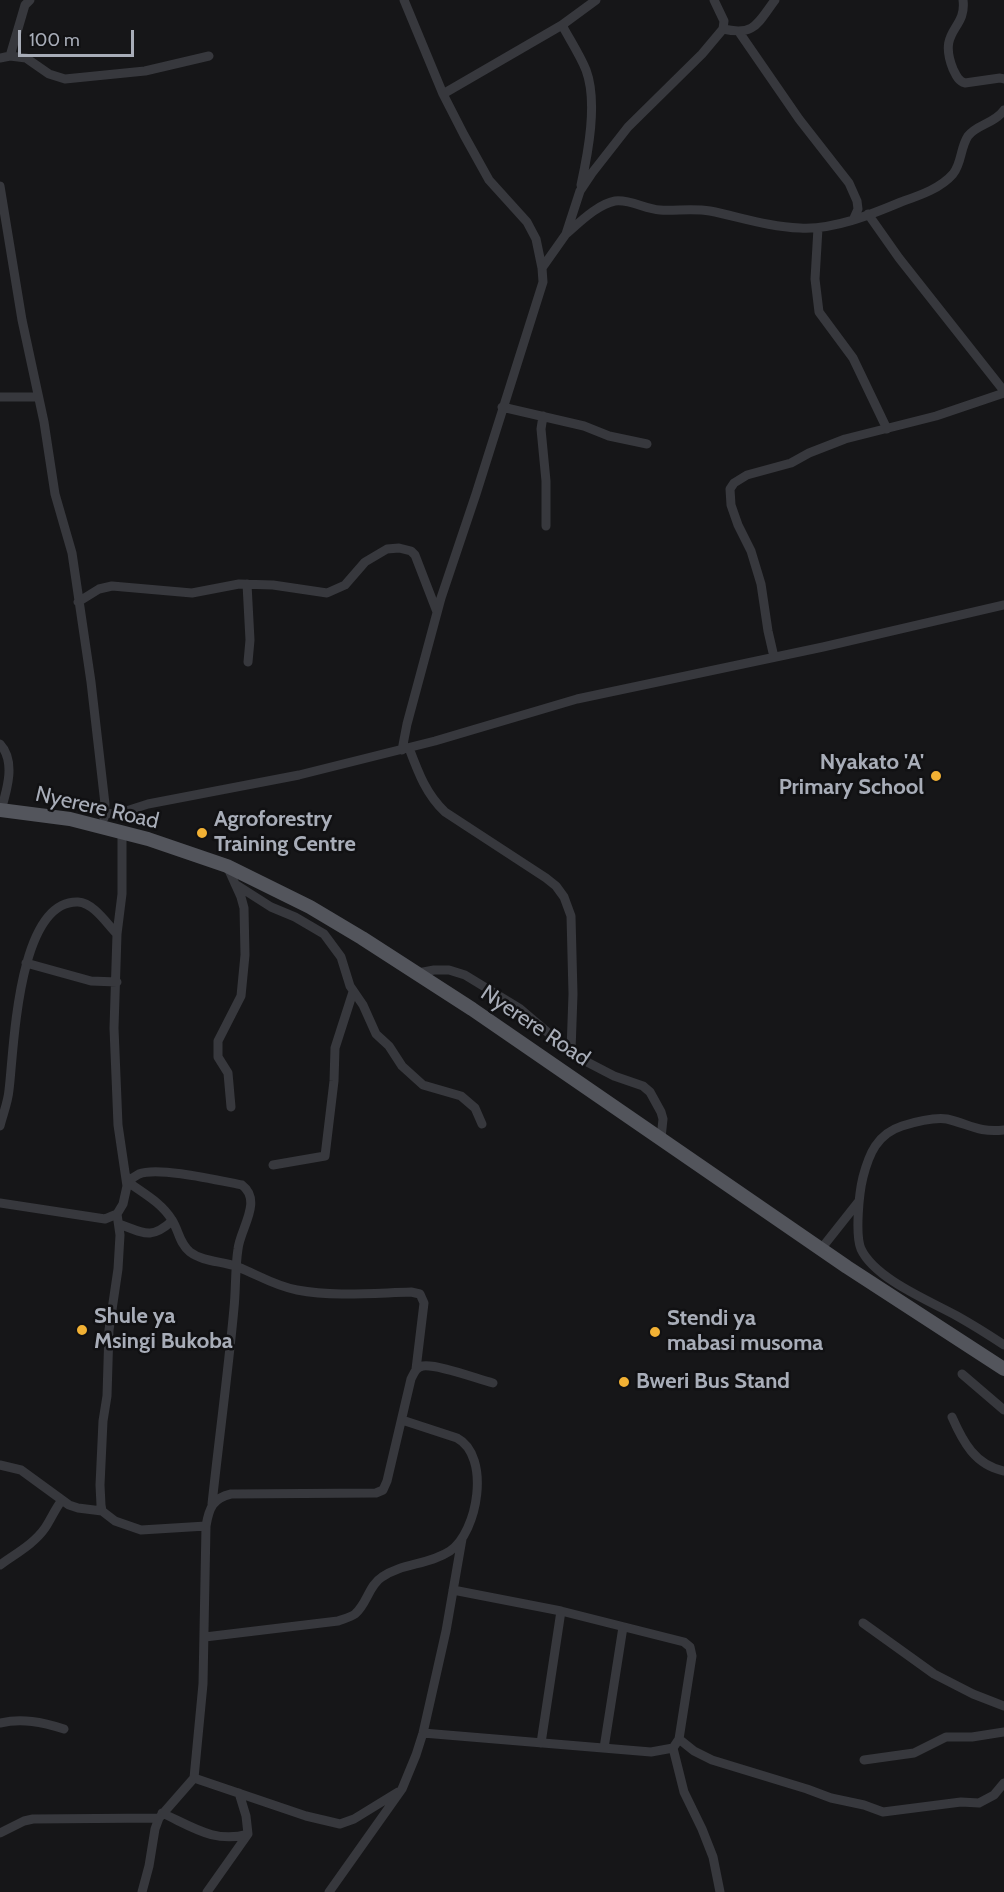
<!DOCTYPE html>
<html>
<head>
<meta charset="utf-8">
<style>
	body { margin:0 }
	#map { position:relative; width:1004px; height:1892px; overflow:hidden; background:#161618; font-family:Cabin,sans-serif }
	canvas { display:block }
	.scale { position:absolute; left:18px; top:30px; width:116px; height:27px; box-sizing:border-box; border:3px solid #a8adb8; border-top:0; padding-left:8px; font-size:18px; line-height:21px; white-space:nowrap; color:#a8adb8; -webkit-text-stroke:4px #111113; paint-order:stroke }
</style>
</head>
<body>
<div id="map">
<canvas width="1004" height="1892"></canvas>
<div class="scale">100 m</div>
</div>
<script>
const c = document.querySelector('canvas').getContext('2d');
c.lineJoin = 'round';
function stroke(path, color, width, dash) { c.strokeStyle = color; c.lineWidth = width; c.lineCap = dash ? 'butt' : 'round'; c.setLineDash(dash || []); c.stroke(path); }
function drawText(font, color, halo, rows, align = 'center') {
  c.font = font + ' Cabin,sans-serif'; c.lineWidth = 5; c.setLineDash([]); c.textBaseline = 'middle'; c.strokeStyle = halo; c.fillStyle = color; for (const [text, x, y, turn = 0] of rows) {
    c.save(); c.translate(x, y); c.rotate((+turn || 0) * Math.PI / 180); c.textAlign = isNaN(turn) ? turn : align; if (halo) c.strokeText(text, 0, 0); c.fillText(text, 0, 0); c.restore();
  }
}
stroke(new Path2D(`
	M963,0C967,30 937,29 953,69C956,75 958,81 965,83L1000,78L1004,79
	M562,25C570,40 580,55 586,70C598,102 588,153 581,185
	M723,29C755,36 757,24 775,0
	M739,32L799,119L849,183L857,201L858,209L854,218
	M10,56L25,5L30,0
	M0,58L10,56L26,58L49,74L65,79L145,71L209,56
	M443,94L562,25L596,0
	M0,186L22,320L44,422L55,494L72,553L91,682L105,804L104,818
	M868,214L899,258L1004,391
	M818,228L815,279L819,312L853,358L887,429
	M566,234C580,222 598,204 615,201C630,199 645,209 660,210C676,211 693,208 710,211C740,217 769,227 800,228C833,230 870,215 901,202C918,196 940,189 953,174C962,163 960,148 968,136C977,124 994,124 1004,110
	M542,268L566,234L580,191L592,173L628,127L702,54L723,29L724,21L714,0
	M0,397H38
	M502,407L584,426L609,436L647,444
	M543,416L541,429L546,481V526
	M247,584L250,640L248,662
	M78,602L99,589L112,586L192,593L239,584L273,585L327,593L345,585L365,562L387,549L399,548L411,551L415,555L437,612
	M774,657L768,631L761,584L751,551L738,525L731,505L730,489L734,483L747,475L791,463L809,453L845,439L936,416L1004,393
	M0,744C16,761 7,790 1,810
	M409,748C418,772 426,794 445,812L546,878L556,886L564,897L571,916L573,994L571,1051
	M402,750L407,724L441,598L476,494L543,282L542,268L536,239L527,222L489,180L464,135L443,94L404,0
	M104,814L120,813L148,804L299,775L435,741L577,699L823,647L1004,605
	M227,866L241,897L244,908L245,955L241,996L218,1041V1057L228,1073L231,1107
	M235,884L271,907L295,917L324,934L341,957L350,986L363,1005L376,1034L389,1046L402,1066L423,1085L461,1096L475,1108L482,1124
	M26,963L91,981L117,982
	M418,973L434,970H449L465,975L519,1008L559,1042L589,1063L614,1076L643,1086L650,1092L661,1112L663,1119L661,1138
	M0,1126C3,1114 8,1102 9,1090C14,1051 17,900 78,902C94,903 107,924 117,934
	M1004,1130C978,1133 969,1124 947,1119C933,1117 915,1122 902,1126C877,1134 869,1154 863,1177C859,1193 855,1235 861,1249C875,1279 930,1301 957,1316C973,1325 989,1335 1004,1345
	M273,1165L325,1156L334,1081L335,1048L353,992
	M127,1177L128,1182C143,1193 162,1203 172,1220C179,1231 179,1243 190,1252C203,1262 223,1261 238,1267C258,1275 275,1286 297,1290C334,1297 374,1293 411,1292L420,1294L424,1303L416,1369
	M128,1182C131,1179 135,1176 139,1174C158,1166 221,1181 242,1185C263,1201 240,1229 238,1249C235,1268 236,1288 234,1308C228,1373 219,1439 212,1504
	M0,1203L105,1219L117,1214L123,1204L127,1186L118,1125L114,1028L117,934L122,894V831
	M117,1214L120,1235L118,1269L109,1330L107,1396L103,1421L100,1485L101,1505L102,1511L115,1521L141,1530L206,1526
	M119,1224C144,1233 151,1240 172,1221
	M821,1249L859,1201
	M962,1374L1004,1410
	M952,1417C963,1442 975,1465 1004,1471
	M0,1465L21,1470L69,1505L78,1508L102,1511
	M0,1565C15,1554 34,1544 45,1528C51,1519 55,1509 62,1500
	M863,1623L934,1674L973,1694L1004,1706
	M205,1637L338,1621C343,1619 351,1617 355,1614C367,1604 369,1585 382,1577C402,1563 429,1565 450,1551C478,1532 491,1456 457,1438L402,1420
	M0,1723C22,1718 42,1722 64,1729
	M423,1733L651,1752L673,1748L679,1739L692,1656L690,1647L684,1642L561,1611L453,1590
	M679,1739L694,1751L712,1760L807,1789L831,1798L864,1805L883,1812L961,1802L979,1803L994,1795L1004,1783
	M541,1743L561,1611
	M604,1748L623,1627
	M673,1748L684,1792L702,1829L713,1857L720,1892
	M864,1760L914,1753L946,1737H972L1004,1732
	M194,1778L306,1816L340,1824L354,1819L398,1792
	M162,1813C191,1826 215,1844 248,1834
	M0,1833L24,1821L33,1819L159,1818
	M142,1892L149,1866L155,1829L159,1818L194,1778L203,1684L206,1526C209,1508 213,1498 231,1494L376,1493L383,1490L387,1481L411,1379C414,1373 416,1367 423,1366C438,1364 477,1379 493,1383
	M207,1892L248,1834L246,1816L239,1793
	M329,1892L402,1789L416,1755L423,1733L446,1631L462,1539`), '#37383d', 9);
stroke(new Path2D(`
	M0,810L70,819L148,839L227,866L310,907L362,938L472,1009L847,1267L1004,1369`), '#53555c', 14);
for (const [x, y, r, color] of [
	[936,776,6,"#f2b134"],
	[202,833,6,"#f2b134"],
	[82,1330,6,"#f2b134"],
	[655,1332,6,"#f2b134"],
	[624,1382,6,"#f2b134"]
]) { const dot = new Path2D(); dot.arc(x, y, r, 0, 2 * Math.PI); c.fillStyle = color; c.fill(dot); stroke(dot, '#111113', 2); }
drawText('bold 22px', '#a8adb8', '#111113', [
	["Nyakato 'A'",924,763,"right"],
	["Primary School",924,788,"right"],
	["Agroforestry",214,820],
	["Training Centre",214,845],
	["Shule ya",94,1317],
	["Msingi Bukoba",94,1342],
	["Stendi ya",667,1319],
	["mabasi musoma",667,1344],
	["Bweri Bus Stand",636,1382]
], 'left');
drawText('22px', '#a8adb8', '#111113', [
	["Nyerere Road",97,808,13],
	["Nyerere Road",535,1026,34]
]);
</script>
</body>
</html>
